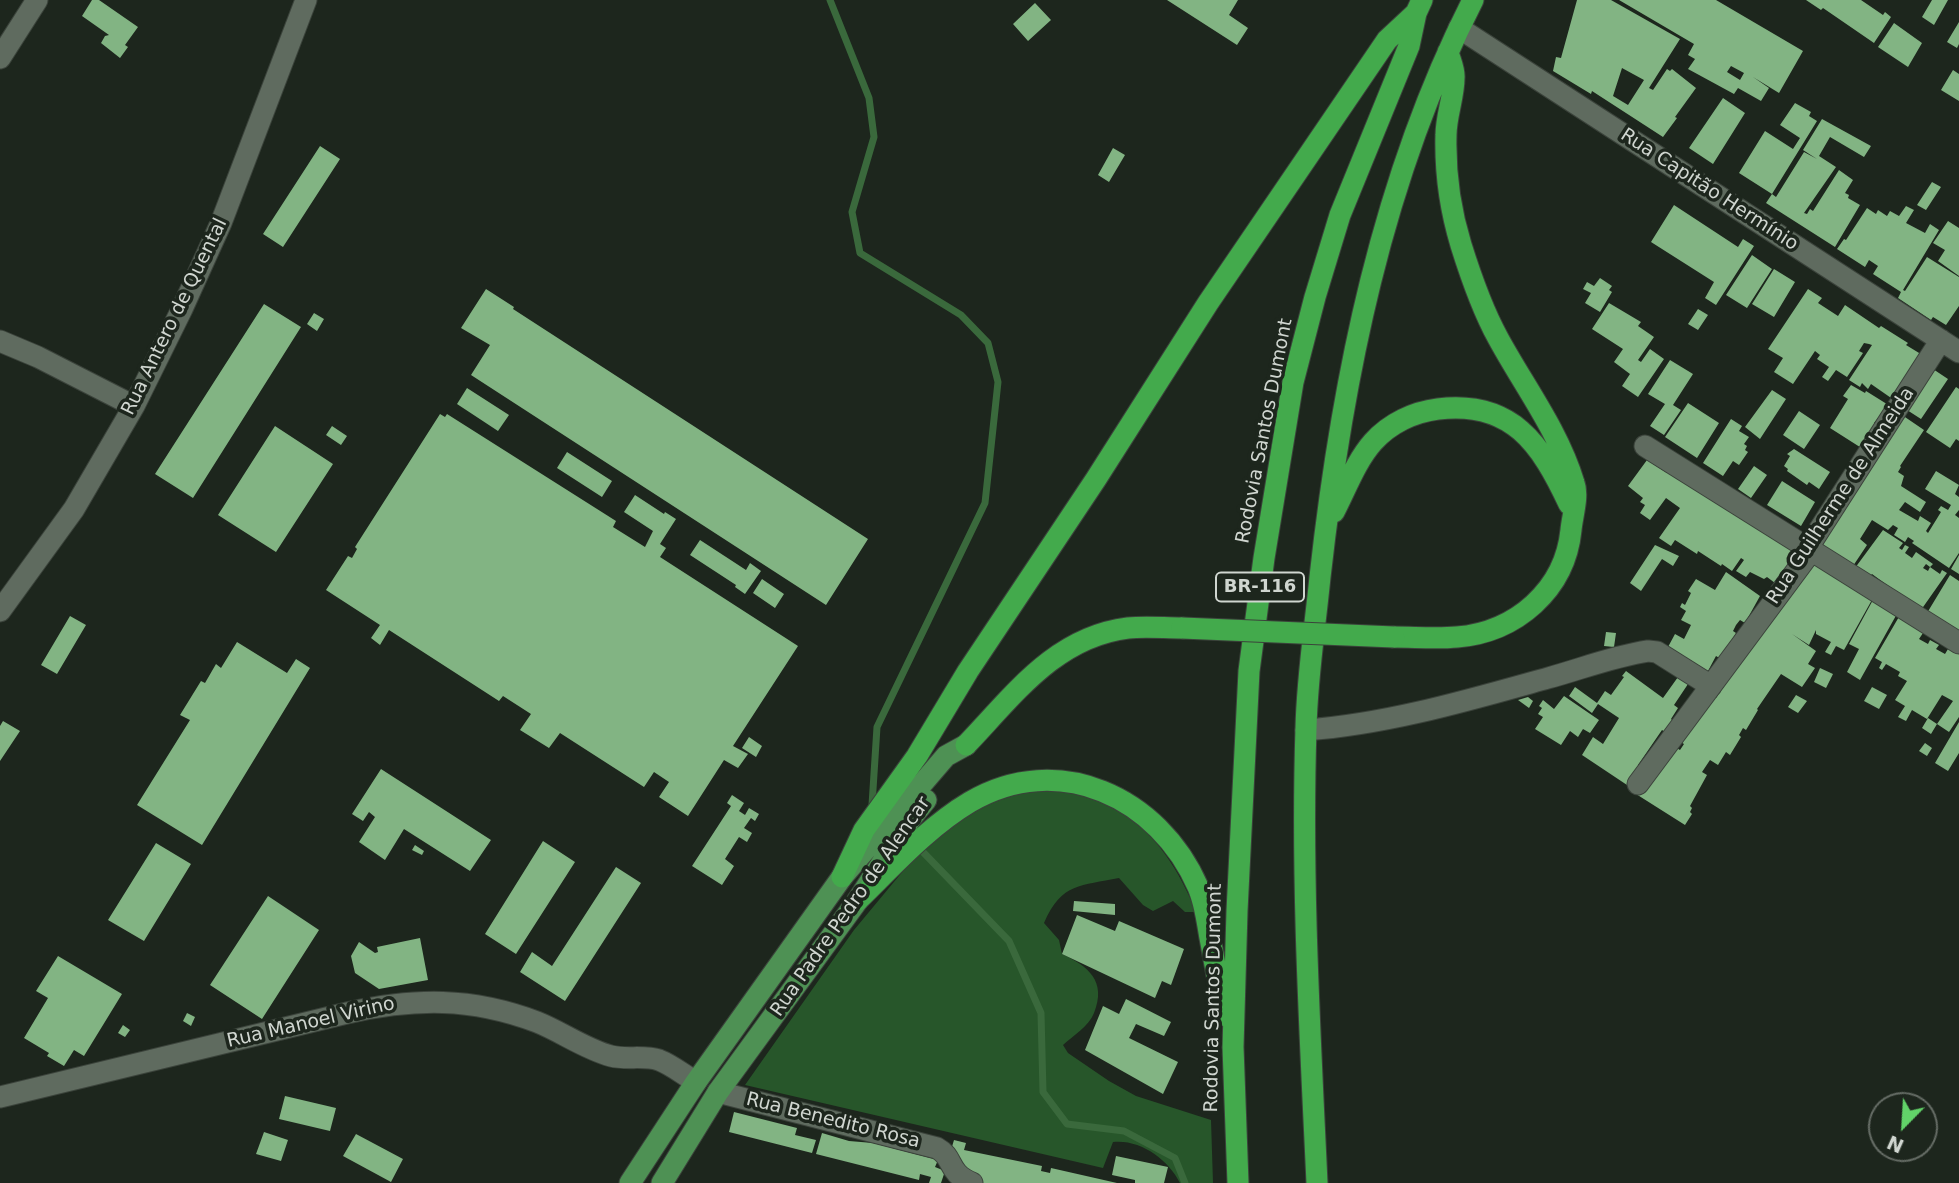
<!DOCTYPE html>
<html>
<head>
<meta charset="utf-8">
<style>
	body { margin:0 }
	#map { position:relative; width:1959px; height:1183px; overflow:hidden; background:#1d261d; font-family:"DejaVu Sans",sans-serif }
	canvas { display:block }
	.north { position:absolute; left:1868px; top:1092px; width:70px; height:70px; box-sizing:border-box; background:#1d261d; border:2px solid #656c65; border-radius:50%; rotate:204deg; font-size:19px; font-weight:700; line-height:28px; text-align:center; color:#d0d6d0 }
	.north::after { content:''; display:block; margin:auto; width:24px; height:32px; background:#62d469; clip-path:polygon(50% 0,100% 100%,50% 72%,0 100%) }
</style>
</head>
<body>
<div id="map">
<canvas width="1959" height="1183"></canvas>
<div class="north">N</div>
</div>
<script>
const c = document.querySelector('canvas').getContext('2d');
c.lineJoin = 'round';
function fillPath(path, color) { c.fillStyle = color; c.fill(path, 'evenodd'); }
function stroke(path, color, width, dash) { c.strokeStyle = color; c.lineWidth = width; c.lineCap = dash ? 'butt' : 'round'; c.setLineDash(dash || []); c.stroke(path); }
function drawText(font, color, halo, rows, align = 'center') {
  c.font = font + ' "DejaVu Sans",sans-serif'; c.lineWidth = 7; c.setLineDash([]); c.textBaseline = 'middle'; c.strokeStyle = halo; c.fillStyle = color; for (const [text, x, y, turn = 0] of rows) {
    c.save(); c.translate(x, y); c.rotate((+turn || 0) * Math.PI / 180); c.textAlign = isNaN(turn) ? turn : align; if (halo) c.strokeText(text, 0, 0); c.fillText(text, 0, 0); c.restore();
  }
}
fillPath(new Path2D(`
	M1063,788C1080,794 1103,799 1119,809C1156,834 1180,871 1196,912H1185L1173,901L1153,911L1143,905L1119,878C1081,886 1062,882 1044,923L1059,940L1062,954C1088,966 1107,981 1094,1013C1089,1026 1073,1036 1063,1045L1068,1053L1109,1081L1136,1096L1211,1120L1213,1183H1180C1168,1159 1140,1139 1113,1142L1103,1168L745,1085L854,930L908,865L955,821L1001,795Z`), '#27562a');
stroke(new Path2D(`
	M830,0L869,98L874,137L852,212L860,253L961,315L988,343L998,382L985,503L877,727L872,805
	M922,851L1009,941L1041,1013L1043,1092L1067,1124L1124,1131L1175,1158L1185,1183`), '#3a693c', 7);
fillPath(new Path2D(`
	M92,0H99L138,27L125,45L128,47L120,58L101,43L105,36L109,35L82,16Z
	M1167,0H1238L1229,15L1248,28L1237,45Z
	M1577,0H1611L1680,39L1649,88L1653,90L1667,69L1670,71L1672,69L1696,88L1675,117L1677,118L1663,137L1592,91L1591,94L1553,71L1556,57L1561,58ZM1622,68L1644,80L1628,105L1613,96Z
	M1619,0H1716L1803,51L1779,93L1753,77L1769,88L1761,101L1738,88L1734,94L1688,69L1695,59L1688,55L1694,44ZM1731,66L1744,73L1740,80L1727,72Z
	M1806,0H1861L1883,15L1885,12L1891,17L1874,43L1823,8L1821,10Z
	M1932,0H1948L1934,25L1922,17Z
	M1035,3L1051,20L1028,41L1013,24Z
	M1959,22V44L1957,48L1947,42Z
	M1894,23L1922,43L1908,67L1878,47Z
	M1953,70L1959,74V101L1941,90Z
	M1723,98L1745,113L1713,164L1689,148Z
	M1795,103L1811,112L1809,116L1817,121L1772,194L1739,173L1765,131L1793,149L1800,138L1780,125Z
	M1822,119L1871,146L1864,157L1830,137L1819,156L1836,167L1804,213L1807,214L1810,209L1813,211L1839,170L1853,180L1845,193L1849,195L1848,198L1860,205L1835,247L1766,203L1772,194L1776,197L1804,152L1817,159L1803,150Z
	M320,146L340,159L283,247L263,234Z
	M1113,148L1125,155L1109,182L1098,175Z
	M1932,182L1941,187L1926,210L1917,205Z
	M1674,205L1738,247L1743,239L1754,246L1716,305L1705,298L1714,282L1651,242Z
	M1906,206L1914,210L1906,223L1925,233L1930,224L1939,230L1903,290L1905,291L1927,257L1959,277V306L1946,325L1933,317L1931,320L1898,298L1901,292L1873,274L1878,266L1869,260L1865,267L1837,249L1844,239L1846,240L1867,208L1876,214L1878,210L1887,216L1890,211L1899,216Z
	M1948,221L1959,228V276L1938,261L1945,250L1933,243Z
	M1752,255L1772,269L1747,308L1726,295Z
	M1774,269L1795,282L1774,317L1752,304Z
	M1600,278L1612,286L1609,290L1612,292L1600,312L1585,303L1591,293L1583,289L1587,282L1594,286Z
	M486,289L514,307L513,309L868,539L826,605L471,375L490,345L461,328Z
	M1808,289L1822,298L1818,303L1838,316L1845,305L1879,328L1881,326L1908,343L1906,345L1924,356L1894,400L1871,384L1868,389L1862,383L1860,387L1849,380L1872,345L1869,344L1864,343L1859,351L1863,353L1847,377L1836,370L1828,381L1822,377L1829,367L1817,359L1820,355L1815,351L1793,384L1774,372L1783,358L1768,349Z
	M1609,303L1641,322L1638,326L1654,337L1638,360L1641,362L1650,349L1664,359L1638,397L1622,386L1630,374L1614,362L1623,349L1592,329Z
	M264,304L301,327L193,498L155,474Z
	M1698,309L1708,315L1698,330L1688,324Z
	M314,313L324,319L317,331L307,324Z
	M1670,360L1693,374L1673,405L1681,410L1664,435L1650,426L1665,404L1648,394Z
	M1933,369L1948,379L1921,419L1907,410Z
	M1851,385L1865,393L1866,391L1890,406L1881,420L1878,418L1874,423L1878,426L1863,449L1830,428L1848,399L1843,396Z
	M1956,387L1959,389V441L1956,439L1950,448L1926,432Z
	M467,388L509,415L498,431L457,404Z
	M1772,390L1786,399L1760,439L1745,427Z
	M1688,403L1719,423L1697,458L1665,437Z
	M1799,411L1820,425L1804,449L1783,435Z
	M440,414L445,417L447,414L616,521L613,527L645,547L653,531L624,512L635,495L664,514L665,512L676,519L660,544L666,548L660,557L798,646L733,746L748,754L738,768L724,760L688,816L659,797L669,782L654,772L644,787L560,733L549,748L520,730L531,714L503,696L499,701L389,630L380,645L371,638L380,625L326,590L348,556L352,558L357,549L355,547Z
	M1902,415L1924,430L1900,466L1901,467L1898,472L1904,476L1901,486L1926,502L1920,512L1905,502L1899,510L1918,521L1920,516L1931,523L1926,531L1928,533L1941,512L1938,510L1941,506L1948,510L1951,505L1925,489L1936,471L1959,485L1955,494L1959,497V510L1955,515L1959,518V553L1949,568L1912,543L1914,541L1908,537L1905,542L1894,535L1898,528L1893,525L1888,530L1872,520L1860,539L1867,545L1851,569L1819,547Z
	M1731,419L1742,426L1739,431L1749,437L1744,444L1747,446L1745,450L1748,452L1739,465L1733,461L1723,476L1703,463Z
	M275,426L333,464L276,552L218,515Z
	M332,426L347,436L341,445L326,435Z
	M1794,449L1830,472L1819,489L1809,482L1807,485L1787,471L1788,469L1784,466L1790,456L1787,454Z
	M567,452L612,481L602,497L557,468Z
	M1647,460L1667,473L1669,471L1802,556L1785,581L1779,577L1775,583L1767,577L1764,579L1750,572L1746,577L1736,571L1744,560L1741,558L1732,571L1722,564L1721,566L1698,551L1697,554L1675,540L1671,546L1659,538L1680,508L1666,498L1650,520L1640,513L1645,505L1640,502L1643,498L1628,486Z
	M1754,466L1767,475L1751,498L1738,489Z
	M1782,481L1815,502L1801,526L1767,505Z
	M1883,530L1903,543L1899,548L1902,550L1905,545L1909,547L1905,553L1912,558L1916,552L1933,564L1930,567L1926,564L1923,568L1928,571L1930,567L1940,574L1942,570L1947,573L1921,610L1872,574L1869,577L1855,568Z
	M700,540L746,570L750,563L761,571L745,594L735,587L736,585L690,555Z
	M1655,545L1679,556L1673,566L1662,559L1641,591L1630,583Z
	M1959,555V574L1951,569Z
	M1809,561L1873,598L1844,650L1836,646L1831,655L1825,652L1831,642L1816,634V630L1809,645L1792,634L1816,651L1808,664L1815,668L1802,687L1781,674L1757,709L1758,710L1746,730L1743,728L1739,735L1741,737L1730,755L1726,752L1718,765L1710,760L1702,772L1707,775L1690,806L1692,808L1690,812L1692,814L1685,825L1636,794L1675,747L1680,750L1684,744L1679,741L1687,728L1691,730L1712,695L1716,698Z
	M1726,572L1760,596L1745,623L1740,620L1736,625L1733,631L1736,633L1721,659L1716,656L1708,671L1668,647L1675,634L1684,639L1691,625L1681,620L1686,611L1680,607L1682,603L1685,605L1691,593L1688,591L1696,579L1715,590Z
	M1950,575L1959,581V635L1927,613Z
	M762,579L784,594L775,608L753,593Z
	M1874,598L1898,612L1860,680L1847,672L1859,649L1849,644Z
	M1900,615L1925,630L1919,639L1928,644L1930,640L1939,645L1936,649L1945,654L1951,644L1959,649V717L1949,732L1937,724L1953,701L1942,695L1927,719L1912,710L1906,721L1898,717L1905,706L1895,700L1907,681L1898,676L1900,672L1886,664L1882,670L1879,668L1882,662L1875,658Z
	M70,616L86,625L57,674L41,665Z
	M1606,632L1616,633L1614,647L1604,646Z
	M237,642L287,673L296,659L310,668L202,845L137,805L190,720L180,715L201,681L205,683L216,664L221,668Z
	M1820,668L1833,674L1826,688L1814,682Z
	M1626,671L1663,698L1678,677L1688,684L1674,705L1678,708L1671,719L1673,721L1665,732L1662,730L1638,765L1643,769L1630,787L1582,755L1593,737L1603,744L1619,718L1598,704L1592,713L1569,696L1575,687L1597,703L1605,691L1611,695L1624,677L1622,676Z
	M1872,687L1887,695L1879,709L1864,701Z
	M1796,695L1807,701L1798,713L1788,707Z
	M1564,696L1599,720L1590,733L1583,729L1578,737L1570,731L1561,745L1535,729L1543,717L1538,714L1542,708L1539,706L1543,700L1554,709Z
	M1528,697L1533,701L1529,708L1518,700Z
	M1928,718L1937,724L1931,734L1922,728Z
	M3,721L20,731L0,761V726Z
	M1959,722V753L1948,771L1935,763Z
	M749,737L762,746L756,757L742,748Z
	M1925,743L1932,748L1927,756L1919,751Z
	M381,769L491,840L470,871L404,829L385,860L359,842L375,817L369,812L363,821L352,814Z
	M732,795L744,803L739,811L745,815L749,808L759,814L755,821L751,818L744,828L752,833L747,842L739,837L725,859L734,866L722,885L692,866L731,806L727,803Z
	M543,841L575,862L516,954L485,934Z
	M156,843L191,864L144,941L108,920Z
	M415,845L424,851L422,855L412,850Z
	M616,867L641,883L565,1001L520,972L532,952L552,966Z
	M268,896L319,930L262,1019L210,985Z
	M1074,901L1115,904V915L1073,911Z
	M1077,915L1115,931L1119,921L1184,949L1171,985L1162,981L1155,998L1062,954Z
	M420,938L428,980L379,989L355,973L351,956L359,942L375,953L378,952L377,947Z
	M58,956L122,994L84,1056L74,1050L64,1066L47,1056L49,1053L24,1038L48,998L36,991Z
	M1126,999L1171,1022L1164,1036L1136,1024L1129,1038L1178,1062L1163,1094L1085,1050L1103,1006L1119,1014Z
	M187,1013L195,1017L191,1026L183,1021Z
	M123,1025L130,1030L125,1037L118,1033Z
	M285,1096L336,1108L330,1131L279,1119Z
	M734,1112L797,1128L795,1135L816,1140L812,1153L729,1132Z
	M264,1132L288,1140L281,1161L256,1154Z
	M822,1133L849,1141L873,1143L938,1160L935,1167L945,1171L941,1183H929L931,1177L920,1174L919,1180L816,1154Z
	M356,1134L403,1159L391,1182L343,1156Z
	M954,1140L966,1143L964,1150L1042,1166L1041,1171L1050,1173L1051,1168L1117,1183H977L958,1171L951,1150Z
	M1116,1156L1168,1167L1164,1183H1135V1180L1112,1175Z`), '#82b483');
const minor = new Path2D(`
	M1459,28L1959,352
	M0,58L37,0
	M0,341L38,357L134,406
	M1645,446L1959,643
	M0,611L74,509L134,406L182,309L221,223L306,0
	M1306,730C1388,724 1469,700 1548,678C1581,669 1614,656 1648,651L1657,652L1711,686
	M1638,784L1806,558L1807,549L1941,340
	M718,1092L937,1148C955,1158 946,1172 972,1183
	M0,1097L347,1013C415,998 471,997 537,1022C562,1032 585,1049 611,1056C626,1060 644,1055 659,1060C672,1065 684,1075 696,1082`);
const major = new Path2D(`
	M630,1183L696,1082L842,877L946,756L966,745
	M662,1183L718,1092L858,900L911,818L926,800`);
const highway = new Path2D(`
	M1334,512C1346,489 1356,461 1373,442C1390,423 1414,412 1438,409C1512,400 1541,444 1569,504
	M1394,637C1415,637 1436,639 1457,637C1516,632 1565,590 1571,530C1572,517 1579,496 1574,483C1558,430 1524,386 1498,338C1482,309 1471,277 1461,245C1450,209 1445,172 1446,135C1446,116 1454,97 1454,78C1455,70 1450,60 1448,52
	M966,745C1014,695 1055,637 1128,628C1145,626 1164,628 1182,628
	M842,877L864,830L917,756L968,671L1096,479L1208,303L1387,40L1416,13
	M858,900C893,866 928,827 970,802C1058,750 1159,797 1198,887C1205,903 1207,921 1210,938C1215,964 1219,990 1226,1016
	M1238,1183L1233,1047L1237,911L1249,671L1264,558L1293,382L1315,297L1340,215L1409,46L1416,13L1422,0
	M1317,1183C1310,1032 1301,880 1306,728C1307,678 1315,628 1320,577C1342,380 1382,178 1473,0`);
stroke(minor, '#3b433b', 23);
stroke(major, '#3b433b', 23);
stroke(highway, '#3b433b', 23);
stroke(minor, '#5f6b5f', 21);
stroke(major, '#4e9154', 21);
stroke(highway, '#43aa4c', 21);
const highwayBridge = new Path2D(`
	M1182,628L1394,637`);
stroke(highwayBridge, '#3b433b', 23, []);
stroke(highwayBridge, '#43aa4c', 21);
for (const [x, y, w] of [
	[1260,587,88]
]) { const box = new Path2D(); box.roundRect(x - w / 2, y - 14.5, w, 29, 5); c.fillStyle = '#1d261d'; c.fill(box); stroke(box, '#d0d6d0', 2); }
drawText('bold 18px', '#d0d6d0', null, [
	["BR-116",1260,587]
]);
drawText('19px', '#d0d6d0', '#1d261d', [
	["Rua Capitão Hermínio",1709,190,33],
	["Rua Antero de Quental",175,317,-64],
	["Rodovia Santos Dumont",1265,431,-79],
	["Rua Guilherme de Almeida",1841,496,-57],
	["Rua Padre Pedro de Alencar",851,907,-55],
	["Rodovia Santos Dumont",1214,998,-89],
	["Rua Manoel Virino",311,1023,-13],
	["Rua Benedito Rosa",833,1121,14]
]);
</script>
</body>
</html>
